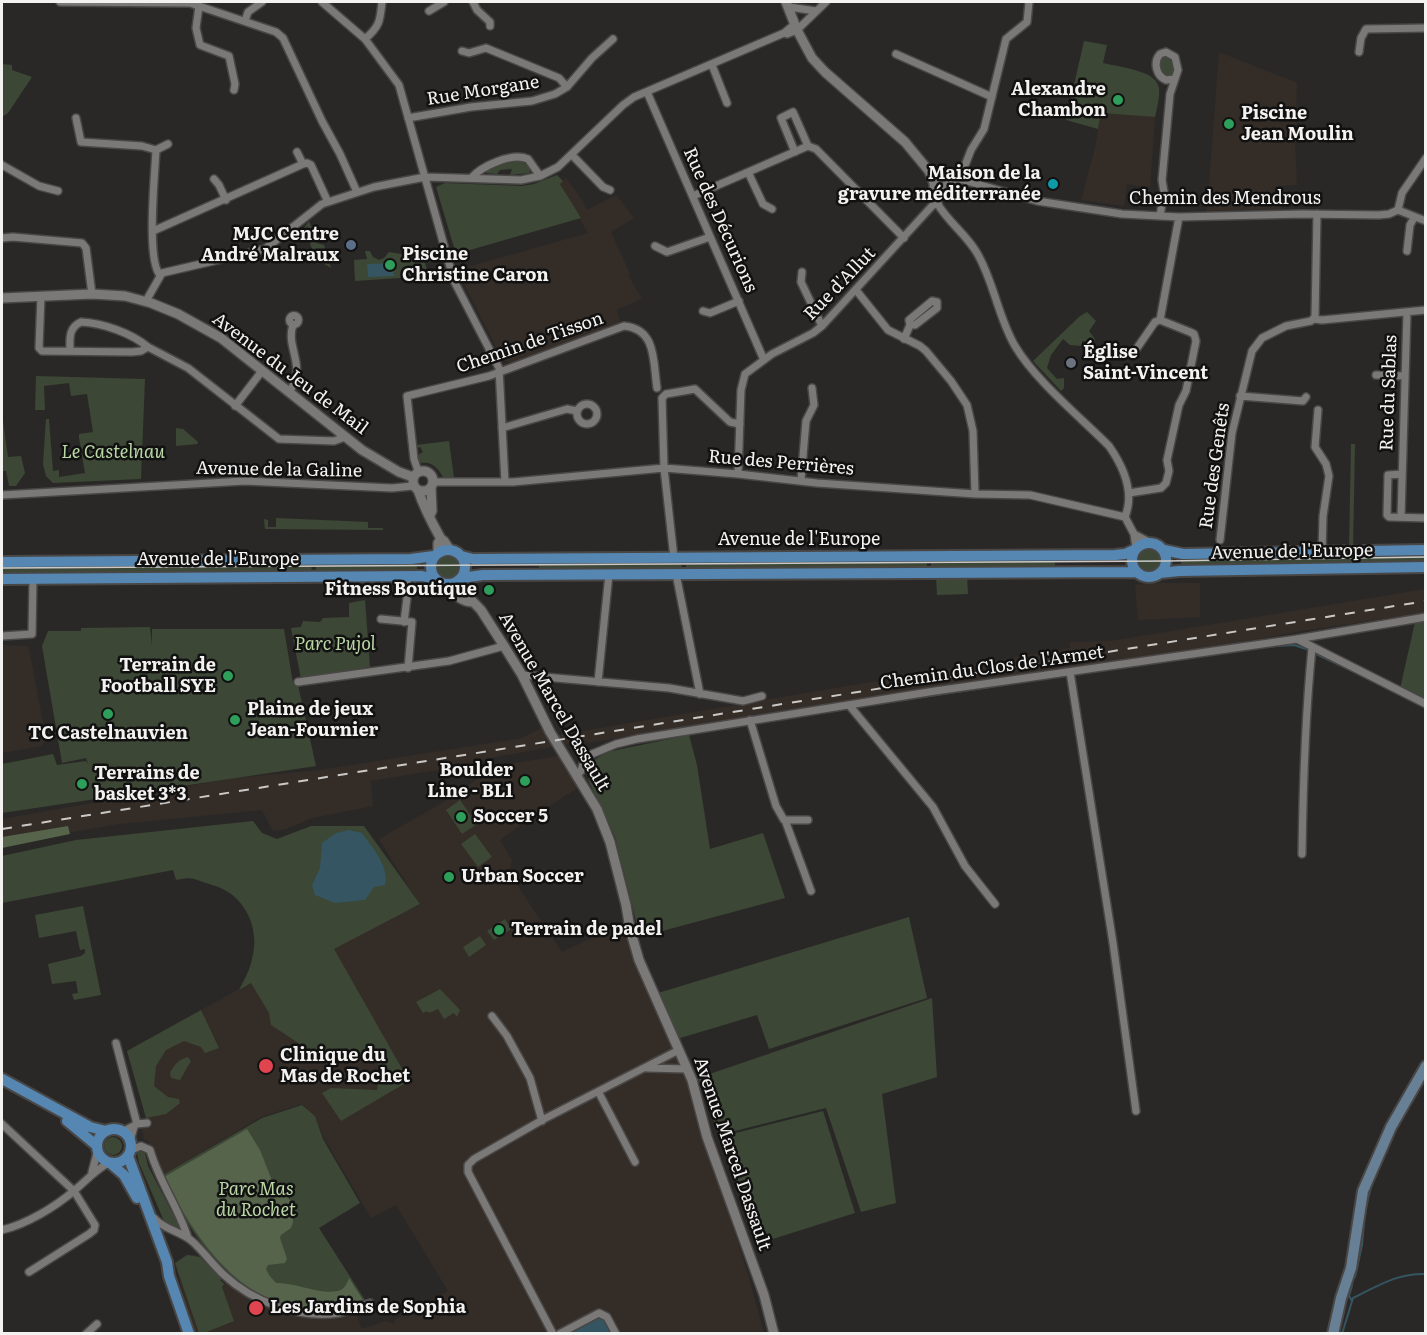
<!DOCTYPE html>
<html>
<head>
<meta charset="utf-8">
<style>
	body { margin:0 }
	#map { position:relative; width:1427px; height:1335px; overflow:hidden; background:#2a2827; font-family:Literata,serif }
	canvas { display:block }
	.frame { position:absolute; inset:0; border:3px solid #f3f2f0; pointer-events:none }
</style>
</head>
<body>
<div id="map">
<canvas width="1427" height="1335"></canvas>
<div class="frame"></div>
</div>
<script>
const c = document.querySelector('canvas').getContext('2d');
c.lineJoin = 'round';
function fillPath(path, color) { c.fillStyle = color; c.fill(path, 'evenodd'); }
function stroke(path, color, width, dash) { c.strokeStyle = color; c.lineWidth = width; c.lineCap = dash ? 'butt' : 'round'; c.setLineDash(dash || []); c.stroke(path); }
function drawText(font, color, halo, rows, align = 'center') {
  c.font = font + ' Literata,serif'; c.lineWidth = 5; c.setLineDash([]); c.textBaseline = 'middle'; c.strokeStyle = halo; c.fillStyle = color; for (const [text, x, y, turn = 0] of rows) {
    c.save(); c.translate(x, y); c.rotate((+turn || 0) * Math.PI / 180); c.textAlign = isNaN(turn) ? turn : align; if (halo) c.strokeText(text, 0, 0); c.fillText(text, 0, 0); c.restore();
  }
}
fillPath(new Path2D(`
	M1219,52L1297,83L1295,142L1297,185L1281,186L1282,209L1207,211Z
	M1101,113L1155,117L1150,188L1127,184L1124,206L1081,200L1095,148Z
	M566,178L580,197L587,210L616,195L634,218L611,232L630,274L628,275L642,299L617,310L620,322L512,363L502,359L457,270L588,233L560,184Z
	M1158,583H1200V617L1138,620L1135,585Z
	M1425,589V613L1301,631L1217,647L899,693L587,743L586,741L490,758L480,763L371,781L373,806L312,818L286,829L273,831L262,810L119,824L2,844V819L234,778L320,770L522,738L541,728L548,737L1070,648V642L1111,641Z
	M2,645L28,646L29,648L46,738L42,746L2,753Z
	M559,756L579,787L532,817L500,840L512,860L509,873L562,952L623,923L686,1077L749,1278L764,1333H194L175,1263L187,1255H195L204,1259L222,1278L220,1280L224,1284L226,1281L244,1295L248,1294L291,1311H355L362,1329L386,1321L393,1324L396,1319L448,1291L396,1205L371,1218L324,1138L315,1116L302,1104L261,1117L163,1175L156,1164L154,1150L148,1145L149,1142L144,1140L142,1129L144,1128L146,1118L127,1051L330,939L420,905L379,839L442,803L497,766Z`), '#342d27');
fillPath(new Path2D(`
	M1084,41L1107,45L1103,63C1118,67 1157,70 1159,88C1160,97 1157,108 1155,117L1101,113L1098,129L1066,120Z
	M1167,54L1175,62L1174,75L1165,76L1159,65L1161,56Z
	M2,64L12,65V70L32,77L8,113L2,117Z
	M513,162H523L531,169L529,173L510,175L512,169L500,170L497,174L486,173L487,168Z
	M557,175L563,181L560,184L581,218L456,254L436,187L445,183L522,186L534,184Z
	M309,221L317,243L324,245L331,268L316,259L304,228Z
	M421,250L423,254H425L424,260L427,270L418,273L415,277L355,281L354,260L367,259L365,251H370L373,257L379,260L384,258L389,252L401,254Z
	M1087,312L1096,321L1089,331L1095,339L1094,341H1082V346L1070,345L1063,339L1051,355L1047,368L1057,379L1064,378V388L1061,391L1033,361L1080,316Z
	M36,376L145,379L141,479L53,483L46,476L43,464L46,419H49L53,471L59,470V477L85,473L79,438V434L93,432L87,394L71,396L69,383L44,386L45,410H35Z
	M2,414L8,457L21,456L25,473L16,486H9L6,471H2Z
	M176,428L183,429L198,442L197,444L176,446Z
	M449,441L454,478L443,477C438,468 432,461 421,463L418,460V455L423,452L420,447L417,448L416,445Z
	M1351,444H1355L1353,549H1349Z
	M276,518L368,522V528H383V530L265,529L264,519L268,520V527H276Z
	M1139 560a11 11 0 1 1 22 0a11 11 0 1 1-22 0Z
	M437 567a11 11 0 1 1 22 0a11 11 0 1 1-22 0Z
	M1426,556L1425,562L1181,566V559Z
	M1055,557V570H931V558Z
	M927,558V570L686,572V560Z
	M539,561L681,562L682,572L539,573Z
	M311,562L312,574L2,576V565Z
	M316,562H417V574L316,575Z
	M967,575L968,594L937,595L936,577Z
	M365,600L370,667L301,679L291,628L301,627L303,621L320,622L323,618L349,617V603Z
	M1425,620V700L1400,689L1415,622Z
	M150,627L152,646V629H284L293,683L294,685H298L316,766L2,813V764L53,754L57,765L86,761L88,764L86,758L62,763L42,646L48,631H81V628Z
	M689,735L697,765L710,849L763,833L785,898L640,937L615,837L589,782L586,765L607,752Z
	M460,800L477,824L462,834L446,810Z
	M253,821L262,833L277,839L311,826H364L420,904L334,949L409,1081L341,1121L322,1093L331,1088L377,1090L380,1067L373,1056L321,1054L318,1056L271,1025L269,1013L251,983L239,990C244,980 250,970 252,959C261,928 244,893 212,885C194,880 195,876 176,880L173,870L2,903V856L76,840Z
	M475,834L492,857L478,867L461,844Z
	M83,906L101,995L74,1000L72,994L78,993L76,981L52,984L48,964L81,956L85,953V949L80,950L76,931L39,938L35,915Z
	M909,917L927,998L769,1049L757,1015L677,1039L658,993Z
	M505,919L511,929L494,940L487,931Z
	M480,936L486,945L469,957L463,947Z
	M440,989L460,1010L457,1017L454,1013L444,1019L438,1009L429,1013L427,1011L423,1013L416,1002Z
	M932,998L937,1077L882,1094L896,1203L861,1212L826,1108L719,1135L698,1078Z
	M201,1010L219,1048L205,1053L201,1047L184,1041L166,1050L156,1066L154,1086L168,1097L179,1099L180,1103L166,1114L146,1118L127,1051Z
	M188,1057L191,1061L180,1080L171,1078L170,1073C174,1065 179,1059 188,1057Z
	M302,1105L315,1116L323,1139L360,1203L319,1228L365,1300L352,1305L353,1308C253,1325 202,1256 161,1176L262,1118Z
	M823,1111L855,1213L757,1244L720,1137Z
	M104 1146a9 9 0 1 1 18 0a9 9 0 1 1-18 0Z
	M139,1151L145,1153L148,1166L181,1229L163,1225L164,1221L139,1163L137,1153Z
	M187,1255L200,1257L222,1278L220,1280L224,1284L222,1287L234,1321L204,1333H199L175,1263Z`), '#3c4735');
fillPath(new Path2D(`
	M68,826L70,834L2,848V837Z
	M247,1129L260,1150L273,1183L291,1201L293,1207V1222L291,1228L281,1235L280,1238L287,1259L285,1263L268,1265L266,1269L269,1275L276,1283C295,1282 320,1295 337,1291C344,1290 347,1284 349,1278L363,1300L352,1304L351,1307C255,1326 202,1252 164,1177Z`), '#55644b');
fillPath(new Path2D(`
	M393,263L394,276L368,277L367,264Z
	M349,830L362,833C372,847 390,867 385,885L374,887L365,900L335,903L315,895L312,885L320,868L322,843L336,833Z
	M600,1317L604,1318L612,1333L569,1334Z`), '#345561');
stroke(new Path2D(`
	M1262,647L1294,645L1309,650
	M1314,653L1369,679
	M823,712L1010,684
	M1366,1207L1372,1183
	M1355,1277L1362,1245L1365,1212
	M1352,1286L1349,1296L1352,1301
	M1342,1334L1353,1298C1378,1286 1397,1273 1426,1274`), '#345561', 2);
const minor = new Path2D(`
	M60,2L190,3L276,32L283,38L322,121L340,154L357,192
	M322,2L365,39L399,85L454,281L499,368L505,482
	M473,2L477,10L490,22V26
	M199,6L196,28L200,45L229,56L235,84L234,90
	M789,7L816,11
	M429,11L444,2
	M245,21L248,12L262,2
	M784,33L787,34L797,30L826,2
	M365,39C380,26 380,21 382,2
	M462,51L469,53L486,48L559,78L567,87
	M1359,52L1361,38L1366,29L1426,28
	M896,54L992,97
	M712,65L727,103
	M647,92L764,360
	M76,118L81,142L142,146L156,150
	M408,118L471,107L532,101L555,94L567,87L592,58L613,39
	M297,152L303,164L307,163L311,165L328,202
	M795,152L781,118L793,112L808,146
	M572,155L603,187L610,190
	M2,165L39,186L58,191
	M748,172L763,204L772,209
	M471,178C482,166 512,152 528,159L540,176
	M214,179L219,185L226,200
	M945,179L956,178L1037,201L1122,214L1179,217L1303,214L1379,215L1389,214L1398,210
	M959,181L971,150L984,129L1006,39L1027,22L1029,2
	M947,185L957,183L959,181
	M693,196L808,146L816,149L904,238
	M1398,210L1402,193L1426,158
	M1398,210L1426,221
	M1160,216L1164,192L1162,180L1170,94L1178,70L1175,57L1166,52L1160,54C1153,62 1156,76 1166,80L1174,79
	M153,231L303,164
	M2,238L13,237L82,243L86,248L92,294
	M655,246L667,252L710,237
	M1407,251L1410,225L1414,218
	M802,272L801,282L822,326
	M160,275C146,260 155,173 156,150L168,144
	M856,290L888,330L920,346L926,351L951,381L967,405L973,431L975,494
	M41,296L39,348L42,351L132,352L141,351L148,347L188,368L279,439L334,441L345,437
	M146,301L162,273L265,249L322,204L374,187L425,177L521,180L540,176L558,167L623,105L634,97L784,33L795,24
	M703,311L710,313L739,301
	M289.5 320a4.5 4.5 0 1 1 9 0a4.5 4.5 0 1 1-9 0Z
	M1314,319L1322,320L1426,310
	M904,339L910,325H915L937,308V302L932,301L909,320L910,325
	M70,351C70,339 68,328 81,322C103,323 131,333 148,347
	M1135,351L1155,322L1160,320
	M1376,375L1405,376
	M289,392C308,366 285,348 293,325
	M1240,396L1303,401L1306,397
	M577 414a10 10 0 1 1 20 0a10 10 0 1 1-20 0Z
	M235,406L262,371
	M1318,410L1315,447L1326,464L1329,476L1323,516L1322,553
	M502,428L567,409L577,411
	M418,471L414,459L407,396L489,376L624,326C657,329 653,362 657,388
	M738,474L741,390L745,374L772,354L813,333L822,326L932,206L937,203C948,222 966,234 977,253C994,282 998,317 1015,346C1035,380 1080,417 1109,446C1123,466 1135,492 1125,517
	M1402,474L1388,475L1387,515L1389,517L1426,518
	M801,480L806,421L814,405L812,388
	M433,482H513L664,468L738,474L817,483L975,494L1030,495L1125,517
	M1129,493L1161,488L1166,483L1169,471L1167,460L1172,437L1179,405L1186,391L1196,341L1194,334L1190,332L1160,320L1179,217
	M2,495L245,481L392,488L413,486
	M1125,517L1134,534L1136,548
	M1401,517L1407,313
	M1134,534L1149,542
	M1220,540L1232,433L1252,351L1262,338L1286,326L1311,321L1315,317L1317,214
	M674,558L664,468L662,398L666,394L695,389L730,422L740,424
	M676,574L700,694
	M381,619L412,622L408,668
	M404,622L408,590L407,576
	M2,636L32,634L33,579
	M1297,639L1426,704
	M1070,672L1113,943L1136,1111
	M522,675L669,688L743,701L762,696
	M298,682L449,661L504,646
	M598,682L609,574
	M849,705L933,807L965,866L995,904
	M750,720L776,806L784,820H808
	M578,774L581,771L585,757L616,744L637,739L935,691L1297,639L1426,617
	M785,820L811,891
	M1302,854C1303,785 1305,717 1312,648
	M492,1016L507,1036L530,1078L542,1121
	M116,1043L137,1124
	M647,1068L687,1069
	M599,1093L635,1162
	M2,1124L74,1191L95,1225L94,1230L89,1234L29,1272
	M122,1132L137,1124L147,1123
	M130,1141L134,1127
	M131,1150L141,1146L150,1150C159,1182 178,1206 188,1238
	M92,1172L97,1153
	M154,1218C164,1230 181,1231 193,1242C204,1252 213,1265 224,1275C253,1302 299,1319 339,1313C350,1311 360,1306 370,1303
	M2,1230C27,1224 55,1207 75,1190C88,1179 93,1172 108,1163
	M86,1334L97,1324
	M553,1334L468,1172V1165L474,1159L544,1119L677,1051
	M559,1334L599,1313L607,1317L616,1334`);
const tertiary = new Path2D(`
	M786,2L797,30L812,58L825,72L905,142L929,171L934,183
	M934 184a7 7 0 1 1 14 0a7 7 0 1 1-14 0Z
	M934,187L937,203
	M2,298L92,294L125,296L151,303L178,314L221,338L362,450L399,472L413,477
	M413 481a10 10 0 1 1 20 0a10 10 0 1 1-20 0Z
	M418,490C424,508 432,523 441,539L444,541L450,550
	M430,515L432,511L431,487
	M438,552V543L441,539
	M458,581L459,587L481,610L504,646L522,675L550,732L597,809L610,842L626,905L630,929L639,960L692,1080L707,1137L764,1295L774,1334
	M445,584C452,592 461,602 472,602`);
const secondary = new Path2D(`
	M1333,1334L1341,1298L1351,1268L1363,1191L1391,1127L1426,1066`);
const primary = new Path2D(`
	M1132 560a17 17 0 1 1 34 0a17 17 0 1 1-34 0Z
	M431 567a17 17 0 1 1 34 0a17 17 0 1 1-34 0Z
	M1164,550L1183,554L1426,550
	M461,556L473,559L1115,555L1125,554L1136,549
	M2,562L411,559L434,556
	M1160,573L1179,571L1426,567
	M461,578L483,575L1137,572
	M2,579L422,576L435,579
	M2,1079L90,1127L106,1131
	M67,1121L96,1145
	M97 1146a17 17 0 1 1 34 0a17 17 0 1 1-34 0Z
	M128,1156L167,1262L169,1276L189,1334
	M110,1163L124,1175L137,1198`);
stroke(minor, '#494746', 10);
stroke(tertiary, '#494746', 12);
stroke(secondary, '#494746', 14);
stroke(primary, '#494746', 14);
stroke(minor, '#7b7977', 7);
stroke(tertiary, '#7b7977', 9);
stroke(secondary, '#688095', 10);
stroke(primary, '#5587b2', 10);
stroke(new Path2D(`
	M2,568L1167,561L1426,557`), '#cac9c7', 1.5);
stroke(new Path2D(`
	M2,829L1426,601`), '#cac9c7', 2, [10, 10]);
for (const [x, y, r, color] of [
	[1118,100,6,"#2e9e5b"],
	[1229,124,6,"#2e9e5b"],
	[1053,184,6,"#0f9aa8"],
	[351,245,6,"#5c6f8a"],
	[390,265,6,"#2e9e5b"],
	[1071,363,6,"#6b7280"],
	[489,590,6,"#2e9e5b"],
	[228,676,6,"#2e9e5b"],
	[108,714,6,"#2e9e5b"],
	[235,720,6,"#2e9e5b"],
	[525,781,6,"#2e9e5b"],
	[82,784,6,"#2e9e5b"],
	[461,817,6,"#2e9e5b"],
	[449,877,6,"#2e9e5b"],
	[499,930,6,"#2e9e5b"],
	[266,1066,8,"#e0444e"],
	[256,1308,8,"#e0444e"]
]) { const dot = new Path2D(); dot.arc(x, y, r, 0, 2 * Math.PI); c.fillStyle = color; c.fill(dot); stroke(dot, '#121111', 2); }
drawText('bold 18px', '#f3f2f0', '#121111', [
	["Alexandre",1106,90,"right"],
	["Chambon",1106,111,"right"],
	["Piscine",1241,114],
	["Jean Moulin",1241,135],
	["Maison de la",1041,174,"right"],
	["gravure méditerranée",1041,195,"right"],
	["MJC Centre",339,235,"right"],
	["André Malraux",339,256,"right"],
	["Piscine",402,255],
	["Christine Caron",402,276],
	["Église",1083,353],
	["Saint-Vincent",1083,374],
	["Fitness Boutique",477,590,"right"],
	["Terrain de",216,666,"right"],
	["Football SYE",216,687,"right"],
	["Plaine de jeux",247,710],
	["Jean-Fournier",247,731],
	["TC Castelnauvien",108,734,"center"],
	["Boulder",513,771,"right"],
	["Line - BL1",513,792,"right"],
	["Terrains de",94,774],
	["basket 3*3",94,795],
	["Soccer 5",473,817],
	["Urban Soccer",461,877],
	["Terrain de padel",511,930],
	["Clinique du",280,1056],
	["Mas de Rochet",280,1077],
	["Les Jardins de Sophia",270,1308]
], 'left');
drawText('18px', '#f3f2f0', '#121111', [
	["Rue Morgane",483,91,-9],
	["Chemin des Mendrous",1225,199],
	["Rue des Décurions",720,220,66],
	["Rue d'Allut",840,284,-46],
	["Chemin de Tisson",530,343,-19],
	["Avenue du Jeu de Mail",290,374,37],
	["Rue du Sablas",1389,393,-88],
	["Rue des Perrières",781,463,5],
	["Rue des Genêts",1215,466,-82],
	["Avenue de la Galine",279,470,1],
	["Avenue de l'Europe",799,540],
	["Avenue de l'Europe",1292,552,-1],
	["Avenue de l'Europe",218,560],
	["Chemin du Clos de l'Armet",992,668,-8],
	["Avenue Marcel Dassault",554,702,60],
	["Avenue Marcel Dassault",732,1154,71]
]);
drawText('italic 18px', '#bad7a6', '#121111', [
	["Le Castelnau",113,453],
	["Parc Pujol",335,645],
	["Parc Mas",256,1190],
	["du Rochet",256,1211]
]);
</script>
</body>
</html>
